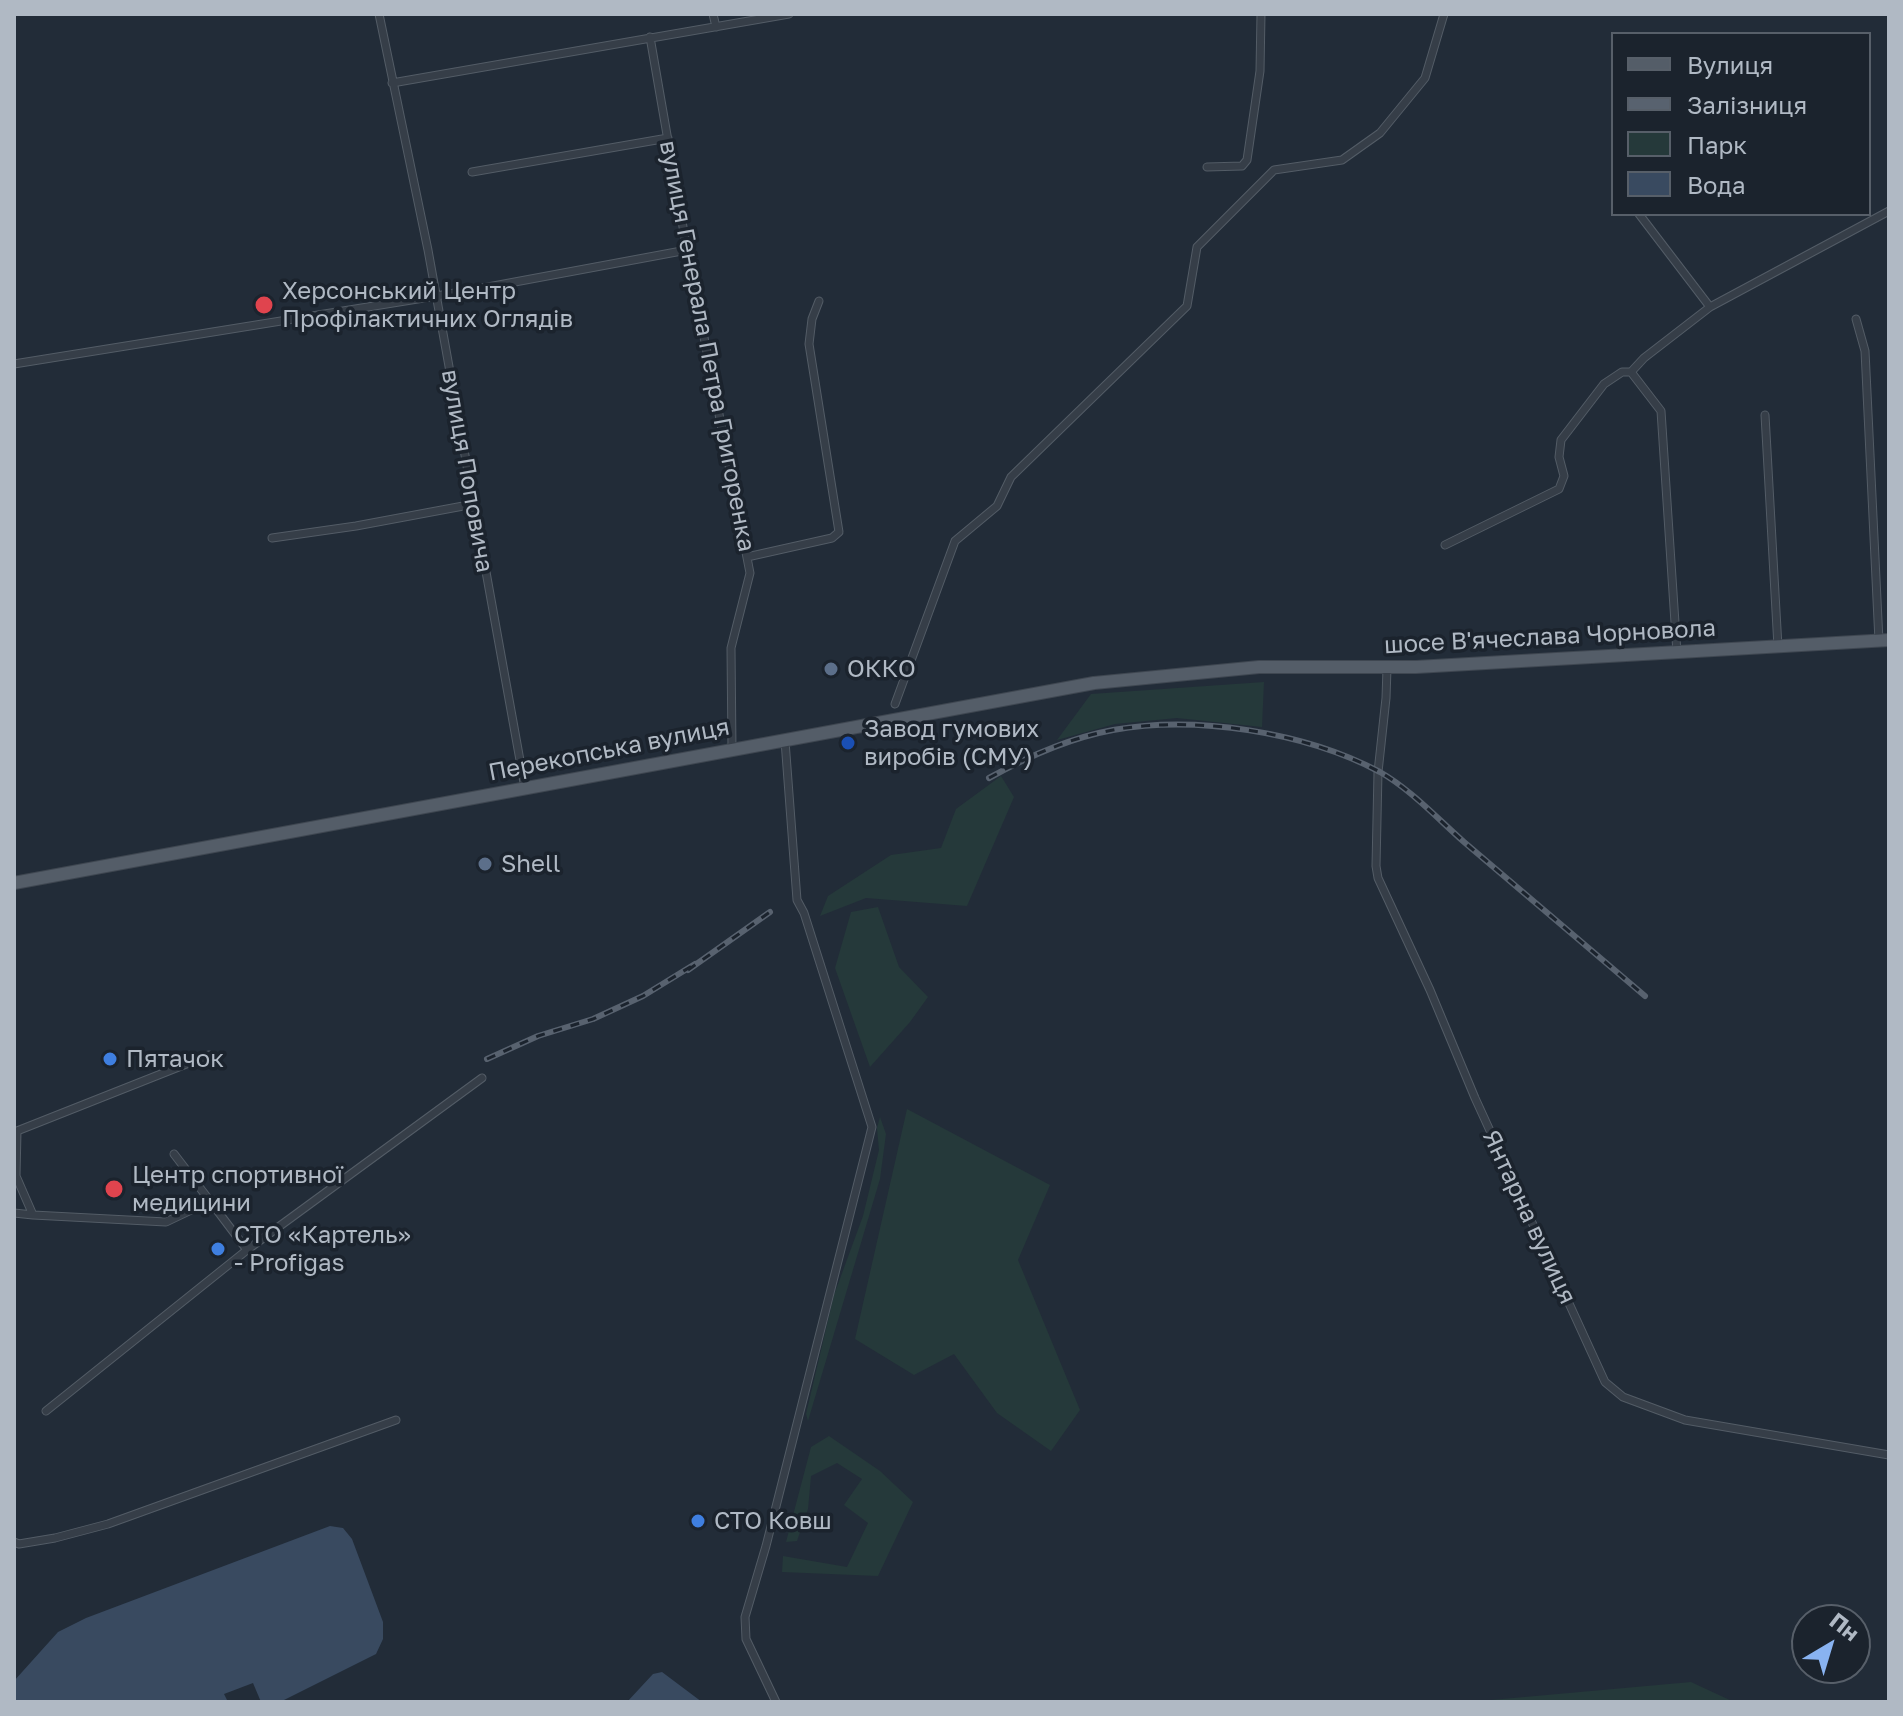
<!DOCTYPE html>
<html>
<head>
<meta charset="utf-8">
<style>
	body { margin:0 }
	#map { position:relative; width:1903px; height:1716px; overflow:hidden; background:#222c38; font-family:"Golos Text",sans-serif }
	canvas { display:block }
	.frame { position:absolute; inset:0; border:16px solid #b0b9c4; pointer-events:none }
	.legend { position:absolute; left:1611px; top:32px; width:260px; height:184px; box-sizing:border-box; background:#1b232d; border:2px solid #575f69; margin:0; padding:10px 14px; list-style:none; font-size:24px; color:#b0b9c4 }
	.legend li { display:flex; align-items:center; gap:16px; height:40px }
	.legend b { width:40px; border:2px solid #575f69 }
	.north { position:absolute; left:1791px; top:1604px; width:80px; height:80px; box-sizing:border-box; background:#1b232d; border:2px solid #575f69; border-radius:50%; rotate:38deg; font-size:22px; font-weight:700; line-height:32px; text-align:center; color:#b0b9c4 }
	.north::after { content:''; display:block; margin:auto; width:28px; height:36px; background:#89b3f1; clip-path:polygon(50% 0,100% 100%,50% 72%,0 100%) }
</style>
</head>
<body>
<div id="map">
<canvas width="1903" height="1716"></canvas>
<div class="frame"></div>
<ul class="legend">
<li><b style="height:10px;background:#545d68"></b>Вулиця</li>
<li><b style="height:10px;background:#58626f"></b>Залізниця</li>
<li><b style="height:22px;background:#25393a"></b>Парк</li>
<li><b style="height:22px;background:#394a60"></b>Вода</li>
</ul>
<div class="north">Пн</div>
</div>
<script>
const c = document.querySelector('canvas').getContext('2d');
c.lineJoin = 'round';
function fillPath(path, color) { c.fillStyle = color; c.fill(path, 'evenodd'); }
function stroke(path, color, width, dash) { c.strokeStyle = color; c.lineWidth = width; c.lineCap = dash ? 'butt' : 'round'; c.setLineDash(dash || []); c.stroke(path); }
function drawText(font, color, halo, rows, align = 'center') {
  c.font = font + ' "Golos Text",sans-serif'; c.lineWidth = 7; c.setLineDash([]); c.textBaseline = 'middle'; c.strokeStyle = halo; c.fillStyle = color; for (const [text, x, y, turn = 0] of rows) {
    c.save(); c.translate(x, y); c.rotate((+turn || 0) * Math.PI / 180); c.textAlign = isNaN(turn) ? turn : align; if (halo) c.strokeText(text, 0, 0); c.fillText(text, 0, 0); c.restore();
  }
}
fillPath(new Path2D(`
	M1264,682L1262,727L1177,718L1115,724L1057,740L1091,694Z
	M1001,776L1014,797L967,906L866,898L820,916L828,896L891,855L941,848L956,809Z
	M878,907L899,967L928,997L910,1022L870,1067L835,968L851,912Z
	M907,1109L1050,1185L1018,1260L1080,1410L1051,1451L997,1413L954,1354L914,1375L855,1339Z
	M880,1117L886,1134L880,1179L808,1421L806,1414L834,1295L863,1216L879,1150L877,1128Z
	M829,1436L880,1471L913,1502L878,1576L782,1572L783,1556L847,1567L868,1523L844,1505L862,1479L837,1463L811,1476L808,1509L797,1541L786,1542L811,1447Z
	M1691,1682L1734,1702H1469Z`), '#25393a');
fillPath(new Path2D(`
	M330,1526L343,1528L352,1539L383,1622V1639L376,1654L280,1702H14V1681L58,1632L86,1618Z
	M662,1672L702,1702H627L653,1674Z`), '#394a60');
fillPath(new Path2D(`
	M253,1683L261,1702H228L224,1694Z`), '#222c38');
const minor = new Path2D(`
	M379,14L428,250L525,788
	M713,14L716,27
	M650,37L687,250L750,573L731,648L732,750
	M392,83L789,14
	M1207,167L1242,166L1247,160L1260,71L1261,14
	M472,172L668,138
	M1639,214L1710,307
	M1856,319L1865,351L1879,641
	M14,364L461,292L687,250
	M1631,372L1644,358L1710,307L1889,211
	M1631,372L1661,411L1677,653
	M1765,415L1778,647
	M272,538L356,526L474,504
	M1445,545L1559,489L1564,476L1559,457L1561,440L1604,384L1622,372H1631
	M747,557L832,538L839,532L809,344L812,319L819,301
	M1387,668L1386,698L1378,772L1376,866L1378,878L1430,990L1475,1098L1605,1382L1623,1397L1685,1420L1889,1455
	M895,704L955,541L997,506L1011,477L1187,306L1197,247L1274,170L1342,160L1380,133L1425,78L1444,14
	M210,1201L247,1250L482,1078
	M14,1213L33,1215L16,1176L17,1131L209,1055
	M33,1215L166,1222L210,1201L174,1154
	M46,1411L247,1250
	M14,1542L19,1544L55,1538L108,1524L396,1420
	M776,1702L746,1639L745,1617L766,1546L872,1127L804,913L797,900L785,741`);
const primary = new Path2D(`
	M14,883L1094,683L1259,667H1416L1889,640`);
stroke(minor, '#535c66', 9);
stroke(primary, '#3f4751', 14);
stroke(minor, '#363e48', 7);
stroke(primary, '#545d68', 12);
const rail = new Path2D(`
	M989,778C1027,757 1069,738 1113,730C1196,715 1305,732 1380,772C1410,789 1438,819 1464,842C1524,893 1585,945 1645,996
	M688,970L770,912
	M487,1059L538,1036L593,1019L643,996L695,964`);
stroke(rail, '#58626f', 6);
stroke(rail, '#1b232d', 3, [9]);
for (const [x, y, r, color] of [
	[264,305,10,"#e0444e"],
	[831,669,8,"#5c6f8a"],
	[848,743,8,"#1a4fb4"],
	[485,864,8,"#5c6f8a"],
	[110,1059,8,"#3f7fe0"],
	[114,1189,10,"#e0444e"],
	[218,1249,8,"#3f7fe0"],
	[698,1521,8,"#3f7fe0"]
]) { const dot = new Path2D(); dot.arc(x, y, r, 0, 2 * Math.PI); c.fillStyle = color; c.fill(dot); stroke(dot, '#1b232d', 3); }
drawText('24px', '#b0b9c4', '#1b232d', [
	["Херсонський Центр",282,291],
	["Профілактичних Оглядів",282,319],
	["ОККО",847,669],
	["Завод гумових",864,729],
	["виробів (СМУ)",864,757],
	["Shell",501,864],
	["Пятачок",126,1059],
	["Центр спортивної",132,1175],
	["медицини",132,1203],
	["СТО «Картель»",234,1235],
	["- Profigas",234,1263],
	["СТО Ковш",714,1521]
], 'left');
drawText('24px', '#b0b9c4', '#1b232d', [
	["вулиця Генерала Петра Григоренка",707,346,79],
	["вулиця Поповича",467,471,80],
	["шосе В'ячеслава Чорновола",1550,637,-3],
	["Перекопська вулиця",609,750,-11],
	["Янтарна вулиця",1529,1217,65]
]);
</script>
</body>
</html>
